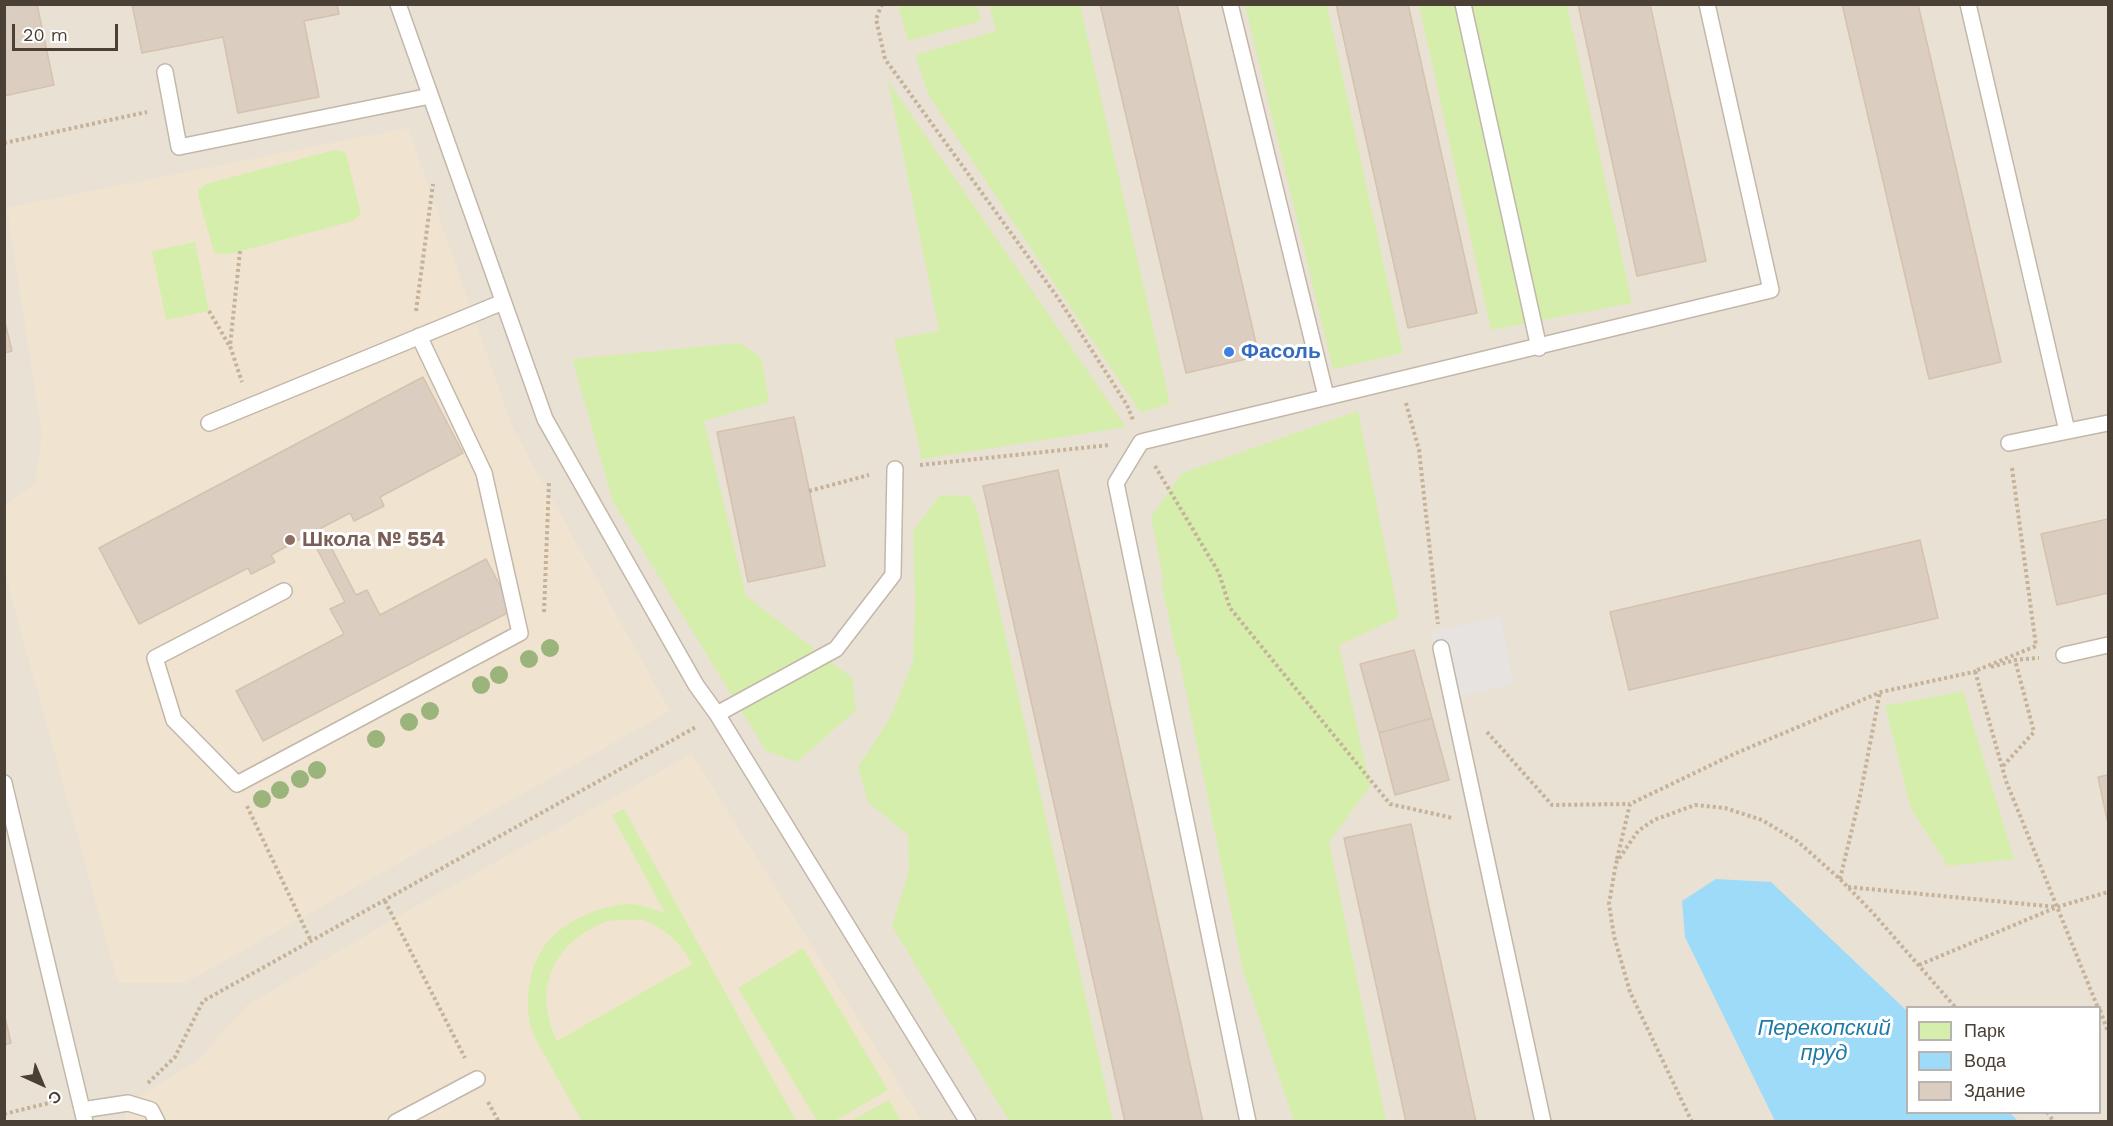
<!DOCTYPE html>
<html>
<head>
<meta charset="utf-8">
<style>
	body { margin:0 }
	#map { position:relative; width:2113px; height:1126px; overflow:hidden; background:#f5f0e8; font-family:"Work Sans",sans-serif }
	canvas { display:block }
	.frame { position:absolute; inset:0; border:6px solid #4a4035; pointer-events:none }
	.legend { position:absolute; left:1906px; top:1006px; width:195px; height:108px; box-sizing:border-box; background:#fff; border:2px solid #b7b3ae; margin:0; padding:8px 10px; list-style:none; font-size:18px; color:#4a4035 }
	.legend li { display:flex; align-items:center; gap:12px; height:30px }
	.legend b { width:30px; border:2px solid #b7b3ae }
	.north { position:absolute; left:12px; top:1054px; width:60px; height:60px; -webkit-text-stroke:4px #fff; paint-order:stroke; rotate:136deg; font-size:16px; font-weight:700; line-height:24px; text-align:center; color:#4a4035 }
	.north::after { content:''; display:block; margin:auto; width:21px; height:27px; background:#4a4035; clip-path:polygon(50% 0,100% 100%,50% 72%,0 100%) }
	.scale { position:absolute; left:12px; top:24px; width:106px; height:27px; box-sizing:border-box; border:3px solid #4a4035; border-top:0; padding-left:8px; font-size:18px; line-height:21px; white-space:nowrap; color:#4a4035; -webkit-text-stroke:4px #fff; paint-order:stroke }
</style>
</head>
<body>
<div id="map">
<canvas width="2113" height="1126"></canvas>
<div class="frame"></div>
<ul class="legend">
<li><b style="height:16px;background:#d6eeac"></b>Парк</li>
<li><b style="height:16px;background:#9edbf8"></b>Вода</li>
<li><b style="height:16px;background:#dbcdbf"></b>Здание</li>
</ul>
<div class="north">С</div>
<div class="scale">20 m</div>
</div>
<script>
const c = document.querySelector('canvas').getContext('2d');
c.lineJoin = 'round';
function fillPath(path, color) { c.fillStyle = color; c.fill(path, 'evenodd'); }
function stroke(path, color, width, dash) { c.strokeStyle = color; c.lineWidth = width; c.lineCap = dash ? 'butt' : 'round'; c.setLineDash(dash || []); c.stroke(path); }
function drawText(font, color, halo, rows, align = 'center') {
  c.font = font + ' "Work Sans",sans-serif'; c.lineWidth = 6; c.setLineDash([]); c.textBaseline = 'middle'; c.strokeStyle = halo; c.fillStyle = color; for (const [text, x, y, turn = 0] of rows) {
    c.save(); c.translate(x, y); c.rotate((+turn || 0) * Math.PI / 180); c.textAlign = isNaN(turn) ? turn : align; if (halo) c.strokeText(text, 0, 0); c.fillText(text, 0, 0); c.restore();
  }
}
fillPath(new Path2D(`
	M5,5H2108V1121L5,1122ZM1908,1008H2100V1112H1908Z`), '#eae1d5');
fillPath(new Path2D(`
	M408,128L513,429L670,711L185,983H118L5,574L4,506L35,483L42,435L7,208Z
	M692,754L922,1121L124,1122L128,1103L197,1061L246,1006L407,911Z`), '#f0e4d0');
fillPath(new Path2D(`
	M898,5H977L981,21L908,41Z
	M989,5H1080L1170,403L1141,413L929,96L915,55L996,31Z
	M1245,5H1327L1403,353L1333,369Z
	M1419,5H1567L1632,303L1491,330Z
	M888,81L1126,427L922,459L894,339L939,331Z
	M334,150L345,152L347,157L361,214L353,221L234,253L224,254L214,253L198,196V191L206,184Z
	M195,242L209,311L166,320L152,251Z
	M740,343L761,357L769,402L704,421L746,596L852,678L856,710L797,762L766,751L613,502L572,359Z
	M1358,411L1399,617L1339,645L1370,786L1329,842L1386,1121H1294L1243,971L1179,657H1177L1161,582L1164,581L1151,517L1182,473Z
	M940,495L970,496L978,513L1113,1121H1009L892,926L909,870L908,835L868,802L858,767L890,718L913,662L915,603L913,531Z
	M1963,691L2014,859L1948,866L1911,809L1885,706Z
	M624,809L796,1121H582C570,1101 559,1081 548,1061C542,1050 533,1037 530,1024C525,1000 529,969 543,948C560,922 600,905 630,904C642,904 655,910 665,913L612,815ZM643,920C665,928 681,943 692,964L557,1041C538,1001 544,961 581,935C590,929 600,923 610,921C621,919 632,920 643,920Z
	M803,948L888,1090L835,1121H817L738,988Z
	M889,1100L901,1121H850Z`), '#d6eeac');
fillPath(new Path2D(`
	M1500,616L1514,684L1446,699L1430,633Z`), '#e6e3e0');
fillPath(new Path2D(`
	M1716,879L1771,882L1907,1011L1908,1112L2010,1113L2018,1121H1775L1685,937L1682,901Z`), '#9edbf8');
const building = new Path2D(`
	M4,4H37L54,85L4,96Z
	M132,4H337L339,14L304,21L319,97L238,113L223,37L142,53Z
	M1100,4H1177L1259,356L1186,373Z
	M1336,4H1408L1477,313L1408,328Z
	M1578,4H1650L1706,261L1637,276Z
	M1842,4H1918L2001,362L1929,379Z
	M4,318L12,351L4,353Z
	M423,377L463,453L380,497L384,506L354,521L350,513L321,528L356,595L367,590L380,615L486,559L513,610L263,741L236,691L344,634L330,609L345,602L309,534L271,555L275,562L251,574L248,568L139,624L99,548Z
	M794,417L825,566L748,582L717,432Z
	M1058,470L1203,1122H1125L983,486Z
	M2108,519V593L2057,605L2041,534Z
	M1920,540L1938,618L1629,690L1610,612Z
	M1414,650L1432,718L1379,733L1360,664Z
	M1432,718L1449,780L1395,795L1379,733Z
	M2108,775V824L2098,777Z
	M1411,824L1440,958L1476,1122H1406L1344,838Z
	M4,1013L11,1043L4,1045Z`);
fillPath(building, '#dbcdbf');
stroke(building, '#d4c2ae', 1.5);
const lane = new Path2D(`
	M398,4L545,419L696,685L717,714L968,1122
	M1230,4L1326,396
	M1463,4L1539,348
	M1968,4L2067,431
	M165,72L179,147L430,96
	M209,423L503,302
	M2009,443L2108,423
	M284,591L155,658L174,720L237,784L520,633L484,473L419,336
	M1441,648L1543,1122
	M2064,655L2108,645
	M717,714L836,649L893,575L895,469
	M4,783L85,1122
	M82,1110L128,1103L151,1110L157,1122
	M396,1122L477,1079
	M1248,1122L1116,483L1141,442C1351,390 1562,342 1771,290L1707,4`);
stroke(lane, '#c2b7a9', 18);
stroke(new Path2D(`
	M882,4L876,19L885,59L1058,298L1127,405L1133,420
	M4,143L147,112
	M240,251L230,346L242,382
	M209,311L229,345
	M416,311L433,184
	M1406,403L1419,450L1438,624
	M920,465L1110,445
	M1155,466L1219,573L1230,608L1390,804L1453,818
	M2012,468L2036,646L1975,671L2006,781L2098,1008
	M809,491L869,475
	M544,612L549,482
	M1991,667L2015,660L2039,658
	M1487,732L1552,805L1630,804
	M2003,766L2034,732L2015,660
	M247,806L311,941
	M1617,859L1630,804L1734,754L1881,692L1978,671
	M1840,879L1860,796L1880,692
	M1848,887L2057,907
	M385,901L465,1058
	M1919,965L2057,907L2108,892
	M2100,1010L2108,1032
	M148,1083L175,1057L203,1001L696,727
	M488,1102L499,1122
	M2047,1112L2054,1122
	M4,1114L53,1102
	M1692,1122L1630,992L1614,936L1609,904L1616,863L1638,831L1654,820L1695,805L1725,808L1762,820L1797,841L1840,879L1872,912L1956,1008`), '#c5b299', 4, [3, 3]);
stroke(lane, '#fff', 15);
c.fillStyle = '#9ab47b';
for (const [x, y] of [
	[550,648],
	[529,659],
	[499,675],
	[481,685],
	[430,711],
	[409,722],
	[376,739],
	[317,770],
	[300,779],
	[280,790],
	[262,799]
]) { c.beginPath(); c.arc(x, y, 9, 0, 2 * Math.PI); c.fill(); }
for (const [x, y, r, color] of [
	[1229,352,6,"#3f7fe0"],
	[290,540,6,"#8d6e63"]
]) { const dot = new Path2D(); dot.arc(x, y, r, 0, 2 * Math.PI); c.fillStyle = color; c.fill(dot); stroke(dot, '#fff', 2); }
drawText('bold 21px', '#366cbe', '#fff', [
	["Фасоль",1241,352]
], 'left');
drawText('bold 21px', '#785e54', '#fff', [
	["Школа № 554",302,540]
], 'left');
drawText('italic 22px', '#1f7aa7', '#fff', [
	["Перекопский",1824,1029],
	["пруд",1824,1054]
]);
</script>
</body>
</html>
